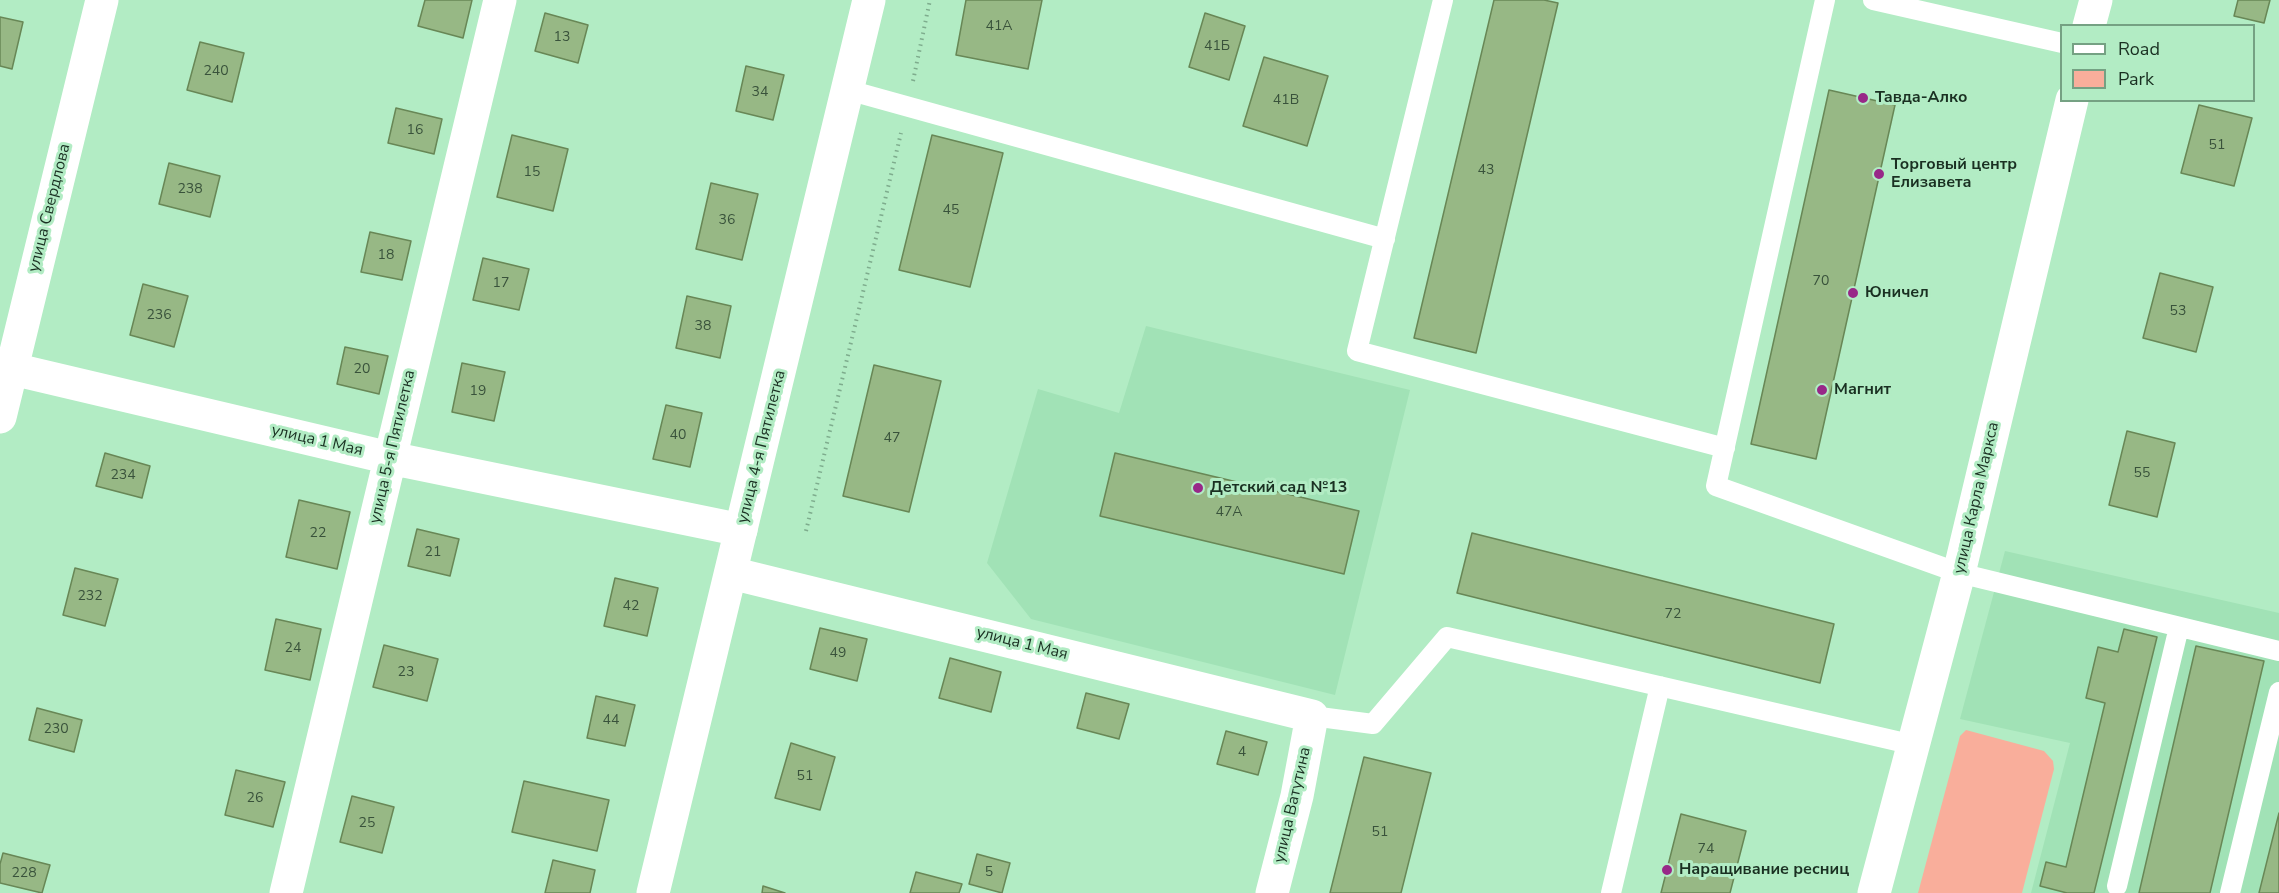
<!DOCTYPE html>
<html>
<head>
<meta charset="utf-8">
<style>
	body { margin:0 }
	#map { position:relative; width:2279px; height:893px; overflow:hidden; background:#b2ecc4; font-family:"Nunito Sans",sans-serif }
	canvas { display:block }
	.legend { position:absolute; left:2060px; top:24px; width:195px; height:78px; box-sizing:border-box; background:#b2ecc4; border:2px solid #75a183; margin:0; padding:8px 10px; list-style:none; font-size:18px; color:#1a3022 }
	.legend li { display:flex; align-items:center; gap:12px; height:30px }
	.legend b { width:30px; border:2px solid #75a183 }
</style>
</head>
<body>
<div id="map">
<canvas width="2279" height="893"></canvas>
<ul class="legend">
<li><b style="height:8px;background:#fff"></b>Road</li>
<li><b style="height:16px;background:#f9ae9b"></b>Park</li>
</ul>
</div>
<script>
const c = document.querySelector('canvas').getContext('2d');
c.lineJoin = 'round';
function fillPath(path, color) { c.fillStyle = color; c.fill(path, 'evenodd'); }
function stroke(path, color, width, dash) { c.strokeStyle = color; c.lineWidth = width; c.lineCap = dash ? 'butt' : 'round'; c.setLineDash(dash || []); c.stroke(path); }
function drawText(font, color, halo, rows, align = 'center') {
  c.font = font + ' "Nunito Sans",sans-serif'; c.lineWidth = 6; c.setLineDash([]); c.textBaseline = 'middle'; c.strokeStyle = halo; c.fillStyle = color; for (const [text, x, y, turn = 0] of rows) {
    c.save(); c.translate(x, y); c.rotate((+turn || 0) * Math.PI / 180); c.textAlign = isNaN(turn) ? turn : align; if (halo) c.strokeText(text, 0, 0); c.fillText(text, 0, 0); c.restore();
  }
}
fillPath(new Path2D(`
	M1146,326L1410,390L1335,695L1031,619L987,563L1038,389L1119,413Z
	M2005,551L2279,613V893H2031L2070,743L1960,719Z`), '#a1e2b6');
fillPath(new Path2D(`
	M1966,730L2044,751L2053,761L2054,769L2022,893H1918L1960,736Z`), '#f9ae9b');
const building = new Path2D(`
	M425,0H472L463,38L418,26Z
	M966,0H1042L1028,69L956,55Z
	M1494,0H1544L1558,3L1476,353L1414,338Z
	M2238,0H2270L2264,23L2234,16Z
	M545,13L588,25L578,63L535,51Z
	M1205,13L1245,26L1229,80L1189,67Z
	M0,17L23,22L12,69L0,66Z
	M200,42L244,53L232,102L187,90Z
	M1264,57L1328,76L1307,146L1243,126Z
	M746,66L784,75L773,120L736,111Z
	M1829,90L1895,105L1816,459L1751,444Z
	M2199,105L2252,118L2234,186L2181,173Z
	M396,108L442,119L434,154L388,143Z
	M512,135L568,149L553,211L497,197Z
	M932,135L1003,153L970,287L899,270Z
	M169,163L220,176L210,217L159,204Z
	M711,183L758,194L742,260L696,249Z
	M370,232L411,241L402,280L361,272Z
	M483,258L529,269L519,310L473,300Z
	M2160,273L2213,287L2196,352L2143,338Z
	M143,284L188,296L174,347L130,335Z
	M687,296L731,306L720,358L676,348Z
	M345,347L388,356L379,394L337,384Z
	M462,363L505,372L494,421L452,412Z
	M874,365L941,381L909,512L843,496Z
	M666,405L702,413L690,467L653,459Z
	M2127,431L2175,443L2157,517L2109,505Z
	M105,453L150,466L142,498L96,486Z
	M1115,453L1359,511L1344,574L1100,516Z
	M299,500L350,512L337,569L286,557Z
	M417,529L459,539L450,576L408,566Z
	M1472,533L1834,624L1820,683L1457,593Z
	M75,568L118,579L105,626L63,615Z
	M615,578L658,588L647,636L604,626Z
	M276,619L321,629L310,680L265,670Z
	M820,628L867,639L857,681L810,669Z
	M2124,629L2157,637L2094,893H2067L2040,886L2046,862L2066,867L2105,703L2086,698L2098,647L2118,652Z
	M384,645L438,659L427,701L373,687Z
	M2196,646L2264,661L2210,893H2139Z
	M950,658L1001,672L991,712L939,698Z
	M1086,693L1129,704L1119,739L1077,728Z
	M596,696L635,705L625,746L587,738Z
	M37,708L82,720L74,752L29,740Z
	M1226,731L1267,742L1258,775L1217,764Z
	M791,743L835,757L820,810L775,798Z
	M1364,757L1431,773L1401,893H1330Z
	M236,770L285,782L273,827L225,815Z
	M524,781L609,800L597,851L512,832Z
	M352,796L394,807L382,853L340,842Z
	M2279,813V893H2259Z
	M1681,814L1746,831L1730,893H1661Z
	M3,853L50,865L42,893L0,883V864Z
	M977,854L1010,863L1002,893L969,884Z
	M553,860L595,870L590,893H545Z
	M916,872L962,884L959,893H910Z
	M763,886L785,893H762Z`);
fillPath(building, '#97b885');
stroke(building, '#688756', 1.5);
stroke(new Path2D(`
	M913,81L930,0
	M806,531L901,133`), '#7eac8d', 4, [1.5, 4.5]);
stroke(new Path2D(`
	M1443,0L1357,351L1725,448
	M1825,0L1716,486L1959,573L2279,651
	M1873,0L2062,43
	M848,90L1385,239
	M1312,716L1373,724L1447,637L1914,745
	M2117,886L2179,627
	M1611,893L1660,686
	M2230,893L2279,692`), '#fff', 20);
stroke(new Path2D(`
	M2089,26L2096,0
	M0,366L390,458L741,530
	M0,417L102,0
	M731,573L1312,716L1297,796L1272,893
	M286,893L500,0
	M1874,893L1959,573L2072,100`), '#fff', 33);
stroke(new Path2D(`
	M653,893L869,0`), '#fff', 33);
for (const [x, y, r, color] of [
	[1863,98,6,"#982888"],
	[1879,174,6,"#982888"],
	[1853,293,6,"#982888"],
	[1822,390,6,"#982888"],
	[1198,488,6,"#982888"],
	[1667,870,6,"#982888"]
]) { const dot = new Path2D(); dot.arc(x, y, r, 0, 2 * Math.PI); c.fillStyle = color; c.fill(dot); stroke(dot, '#b2ecc4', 2); }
drawText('14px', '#39523b', null, [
	["41А",999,27],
	["13",562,38],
	["41Б",1217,47],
	["240",216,72],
	["34",760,93],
	["41В",1286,101],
	["16",415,131],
	["51",2217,146],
	["43",1486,171],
	["15",532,173],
	["238",190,190],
	["45",951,211],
	["36",727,221],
	["18",386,256],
	["70",1821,282],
	["17",501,284],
	["53",2178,312],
	["236",159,316],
	["38",703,327],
	["20",362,370],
	["19",478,392],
	["40",678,436],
	["47",892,439],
	["55",2142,474],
	["234",123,476],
	["47А",1229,513],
	["22",318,534],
	["21",433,553],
	["232",90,597],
	["42",631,607],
	["72",1673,615],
	["24",293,649],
	["49",838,654],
	["23",406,673],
	["44",611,721],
	["230",56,730],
	["4",1242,753],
	["51",805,777],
	["26",255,799],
	["25",367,824],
	["51",1380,833],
	["74",1706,850],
	["5",989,873],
	["228",24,874]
]);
drawText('bold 16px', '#1a3022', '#b2ecc4', [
	["Тавда-Алко",1875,98],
	["Торговый центр",1891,165],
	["Елизавета",1891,183],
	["Юничел",1865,293],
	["Магнит",1834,390],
	["Детский сад №13",1210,488],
	["Наращивание ресниц",1679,870]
], 'left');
drawText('16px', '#1a3022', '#b2ecc4', [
	["улица Свердлова",50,208,-76],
	["улица 1 Мая",317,441,13],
	["улица 5-я Пятилетка",393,447,-77],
	["улица 4-я Пятилетка",762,447,-76],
	["улица Карла Маркса",1977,498,-77],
	["улица 1 Мая",1022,644,14],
	["улица Ватутина",1293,805,-77]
]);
</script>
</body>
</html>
